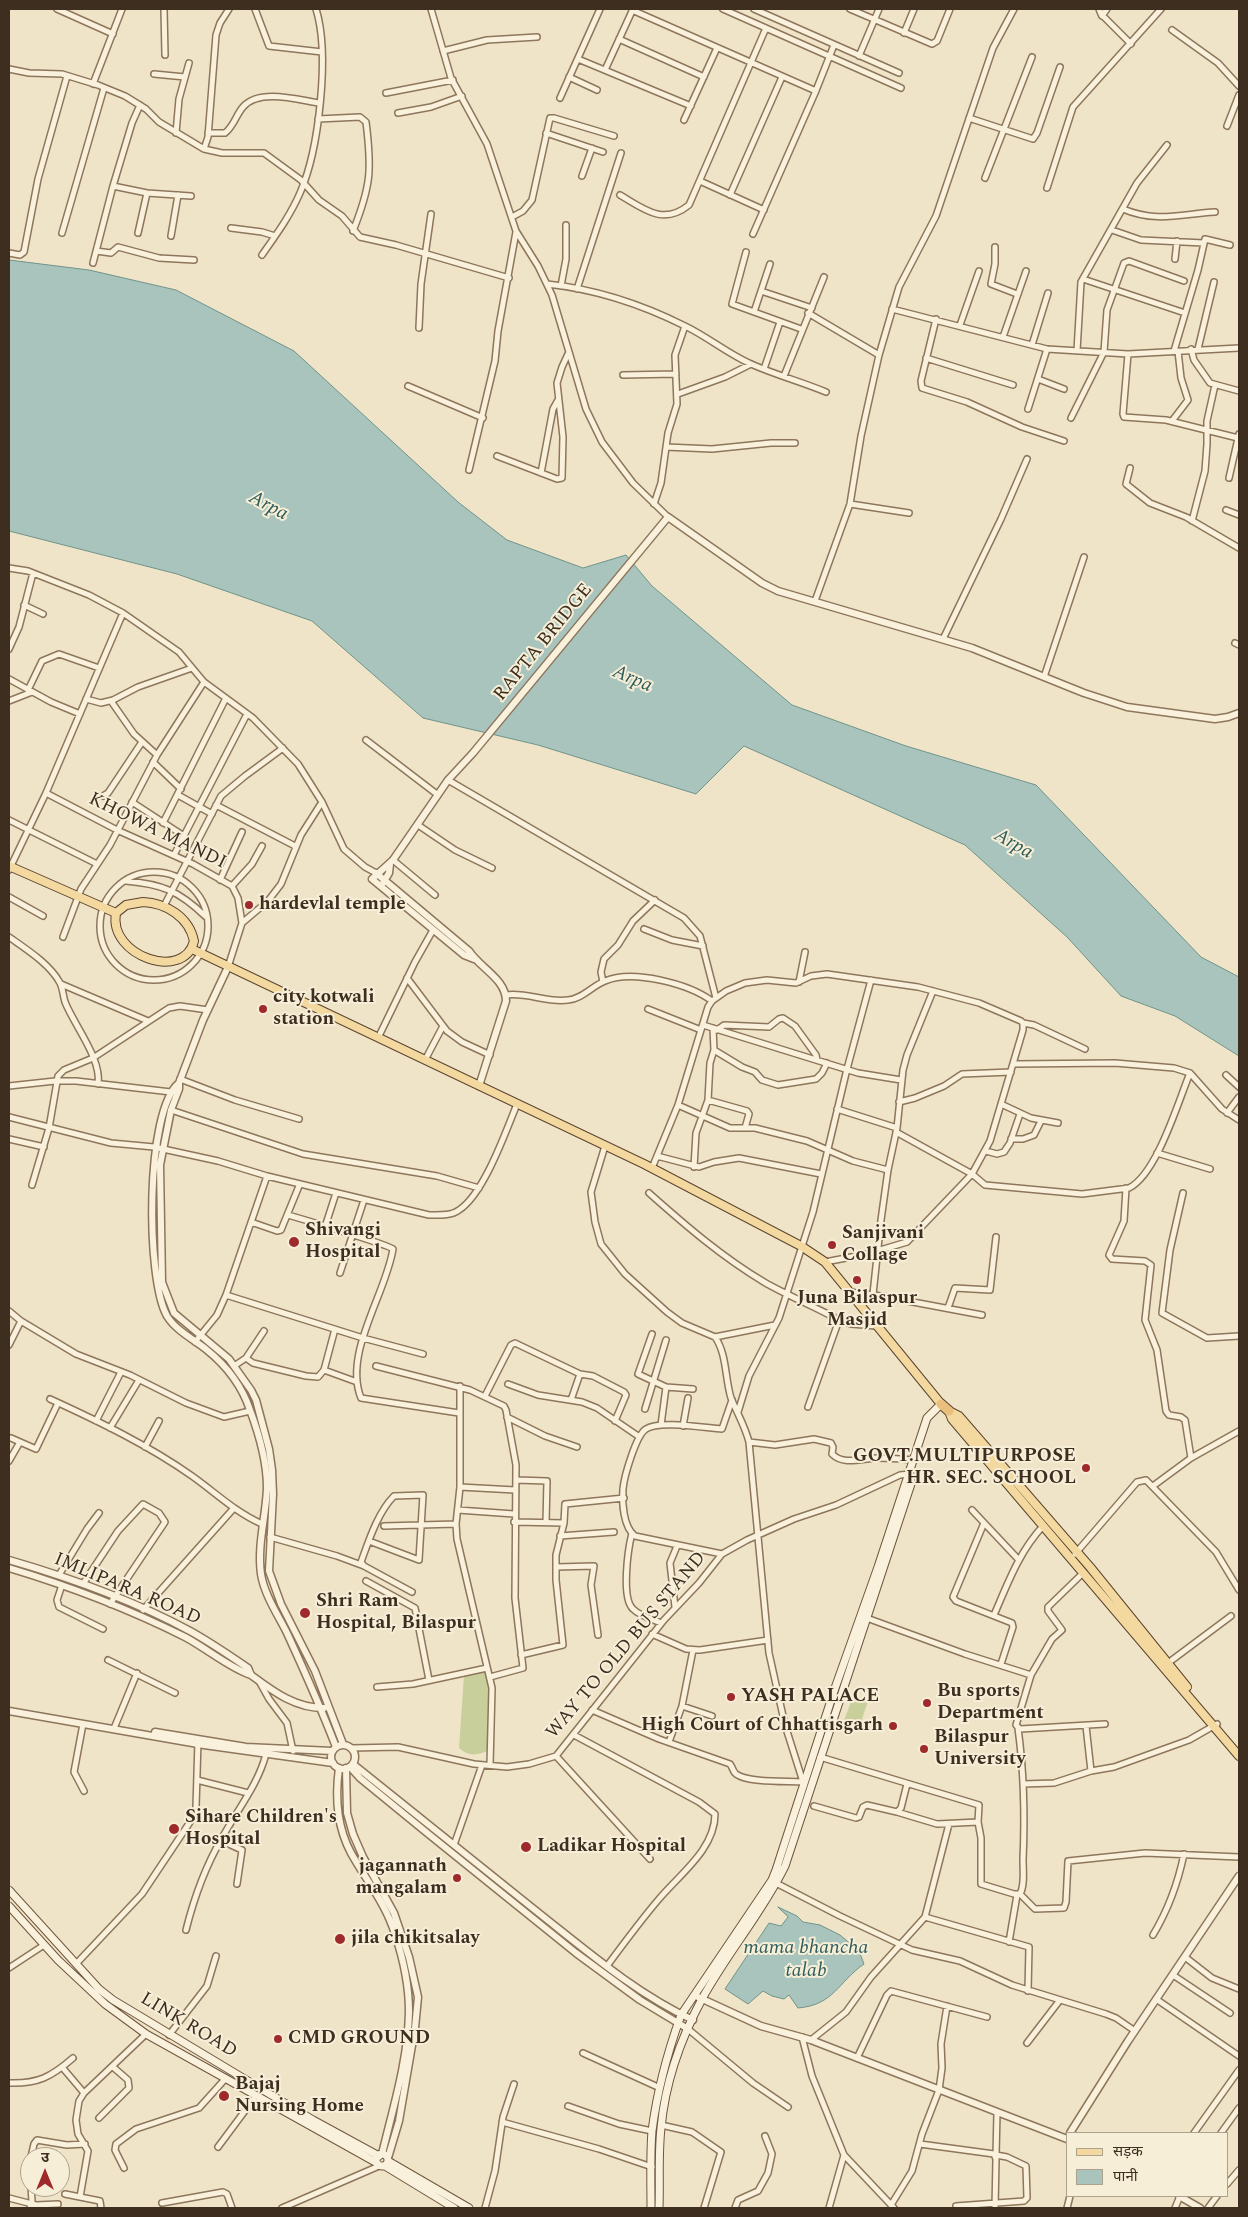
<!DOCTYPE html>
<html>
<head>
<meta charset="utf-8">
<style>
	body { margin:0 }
	#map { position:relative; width:1248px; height:2217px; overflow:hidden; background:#f0e4c8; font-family:Spectral,"Noto Sans Devanagari",serif }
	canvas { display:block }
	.frame { position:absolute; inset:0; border:10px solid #3d2e20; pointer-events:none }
	.legend { position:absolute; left:1066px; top:2132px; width:162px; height:65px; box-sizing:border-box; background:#f7eed8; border:1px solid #ada18e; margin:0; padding:6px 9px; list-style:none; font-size:15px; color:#3d2e20 }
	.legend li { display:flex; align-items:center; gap:10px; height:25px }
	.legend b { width:25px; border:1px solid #ada18e }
	.north { position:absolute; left:20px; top:2147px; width:50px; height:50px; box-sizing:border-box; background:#f7eed8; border:1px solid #ada18e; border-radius:50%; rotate:0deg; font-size:14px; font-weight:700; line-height:20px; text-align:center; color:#3d2e20 }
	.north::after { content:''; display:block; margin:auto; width:18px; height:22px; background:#9e2a2b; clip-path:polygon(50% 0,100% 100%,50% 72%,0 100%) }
</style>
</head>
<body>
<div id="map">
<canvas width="1248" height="2217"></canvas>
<div class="frame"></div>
<ul class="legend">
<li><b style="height:6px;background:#f3d9a0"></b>सड़क</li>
<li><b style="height:14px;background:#a9c4bc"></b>पानी</li>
</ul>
<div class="north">उ</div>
</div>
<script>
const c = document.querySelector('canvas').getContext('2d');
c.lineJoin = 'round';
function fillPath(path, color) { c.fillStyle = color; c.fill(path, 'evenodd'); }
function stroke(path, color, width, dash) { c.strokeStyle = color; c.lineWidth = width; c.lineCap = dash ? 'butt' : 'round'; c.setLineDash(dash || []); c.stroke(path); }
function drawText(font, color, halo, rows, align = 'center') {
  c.font = font + ' Spectral,serif'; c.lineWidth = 4; c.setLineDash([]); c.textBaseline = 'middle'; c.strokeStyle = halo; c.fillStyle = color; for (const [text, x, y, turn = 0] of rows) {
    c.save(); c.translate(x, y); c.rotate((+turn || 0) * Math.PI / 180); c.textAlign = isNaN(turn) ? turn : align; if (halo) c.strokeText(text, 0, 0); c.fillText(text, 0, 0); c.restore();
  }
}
fillPath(new Path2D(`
	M486,1671L490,1677L488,1751C477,1755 469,1757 459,1748L464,1675Z
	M853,1696L868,1701L858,1731L842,1726Z`), '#c9cf9b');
const water = new Path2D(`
	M9,260L89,270L176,290L294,351L458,502L507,540L583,568L626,555L652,586L792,705L906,746L1036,785L1201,957L1239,977V1056L1175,1016L1121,996L1067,937L965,845L744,746L696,794L538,745L423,718L312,621L177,574L9,531Z
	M778,1907L797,1916L803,1922L820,1925L840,1935L859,1951L864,1964C838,1982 834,2005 798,2008L789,1995L784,1999L772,1996L763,1991L748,2004L725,1989L769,1923L781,1926L788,1917Z`);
fillPath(water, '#a9c4bc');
stroke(water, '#6f938a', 1);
const minor = new Path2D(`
	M57,9L113,34
	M164,9L165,55
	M255,9L269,46L322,52
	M431,9L451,78L487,144L516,231L538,266L552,295L586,409L602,442L633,483L668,517
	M723,9L901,88
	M754,9L899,73
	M850,9L932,44L937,41L950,9
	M1099,9L1101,14L1131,44
	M632,10L816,91
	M1102,16L1107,9
	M1172,30L1218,63L1239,86
	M904,33L914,9
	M619,39L704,77
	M443,51L487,40L537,37
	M859,56L879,9
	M578,59L691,106
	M9,69L29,73L62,74L98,85L125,96L146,109L159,122L204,149L222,153H264L301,180L319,200L342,216L360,237L396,245L509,278
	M605,70L633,9
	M154,74L185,77
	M569,77L597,90
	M93,84L122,9
	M386,93L453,80
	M560,98L600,9
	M398,113L431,107L462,96
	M969,118L1033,139L1037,133L1060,67
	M318,119L360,117L366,122C372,170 371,186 353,231
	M684,120L717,48
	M1227,126L1239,95
	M176,133L179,99L189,63
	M208,133H225C234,126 236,115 243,107C259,88 299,100 319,103
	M546,133L603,152
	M204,149L208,137L216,35L220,23L229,9
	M582,176L592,148
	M985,178L1032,57
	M700,181L764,210
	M113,186L147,193L191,196
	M1047,188L1073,107L1161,9
	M620,195C644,209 663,226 689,205L766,28
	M730,195L782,77
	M1123,209C1156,223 1181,214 1215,212
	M512,217L523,211L532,200L550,118H554L614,136
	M231,228L262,232L275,236
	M1112,230L1141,240L1204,243
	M62,233L104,88
	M138,233L147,193
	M753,234L815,93L834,45
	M171,236L178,195
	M995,247V264L991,284L1017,294
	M96,251L111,253L118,247L159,258L194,260
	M746,252L732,304L801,329
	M9,253L20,255L24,252L38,179L67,76
	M262,255C276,235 290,216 300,193C319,150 330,54 316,9
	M1175,259L1177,241
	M93,263L113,186L132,123L140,105
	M1083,279L1185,313
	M547,284C595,289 643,305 685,326C708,337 728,354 751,364C776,375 802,382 826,392
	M561,286L566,259V225
	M577,289L621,153
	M761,291L812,308
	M892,309L1047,349L1128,354L1239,348
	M754,312L770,264
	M808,313L879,355
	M936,319L921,381L922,388L967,402L1022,427L1064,441
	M960,325L979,271
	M419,328L421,284L431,214
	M1003,337L1026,271
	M1032,345L1048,293
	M1191,349L1194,360L1210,383L1239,391
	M1198,349L1214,282
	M1077,351L1081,282L1137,183L1167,145
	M1174,351L1198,270L1205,239L1230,245
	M1128,354L1123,414L1124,417L1166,420L1238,438
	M926,358L1013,385
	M764,369L780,322
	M623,375L676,374
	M784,376L824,277
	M1038,379L1064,389
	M408,386L483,418
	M678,394L725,377L751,364
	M1028,409L1047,349
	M1071,418L1104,352L1107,310L1124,263L1129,261L1184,281
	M1172,421L1188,400L1181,378L1178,351
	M666,447L712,449L771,443H795
	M497,456L557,479L562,478L563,437L557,383L562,367L568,354
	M1130,468L1126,484L1150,503L1186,517L1239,548
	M469,470L495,361L498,331L516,232
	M541,473L553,409L558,400
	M1229,478L1239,434
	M654,504L661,483L668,433L677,404L675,355L685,326
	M850,504L909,513
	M1226,510L1239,515
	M1192,521L1205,471L1207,444V421L1215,385
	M9,568L28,571L89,595L123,613L179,652L204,682L253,718L298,764L322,802L344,849L365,867L376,873
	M815,601L850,504L861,436L879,355L899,287L936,216L993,48L1014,9
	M24,605L43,614
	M943,639L1001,519L1027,459
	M1235,643L1239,645
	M9,649L19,627L33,573
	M1044,677L1084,557
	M9,679L51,702L80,714
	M28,690L42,661L59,654L99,668
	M86,699L101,703L113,700L138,687L192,668
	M9,701L32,692
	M111,701L134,734L157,755
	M366,740L438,795
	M153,762L181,789
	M448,780L684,918L700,936L716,998
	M46,793L117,830L193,864L232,886L238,898L242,923L228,967
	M178,795L212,814
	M103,796L108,793L142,742
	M132,802L184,836
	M216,805L295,846
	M9,820L97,864
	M163,823L226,698
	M418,825L455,850L492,868
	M174,855L247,714
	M393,860L435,895
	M9,870L46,793L123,613
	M100 926a54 54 0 1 1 108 0a54 54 0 1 1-108 0Z
	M220,880L242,832
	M126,881C162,884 179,891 205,916
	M232,886L252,864L262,846
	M9,897L43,916
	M164,906L221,796L245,776L283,748
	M242,923L268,901L281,884L301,835L322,802
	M644,929L672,940L703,946
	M9,937C26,949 50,964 60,983C63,989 63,996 65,1002C74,1025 102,1059 98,1084
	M63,937L81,889L110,845L157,755L204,682
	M407,978L447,1031L462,1042L490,1055
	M603,982L601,972L604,959L618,945L633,921L655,900
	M799,982L805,952
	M61,984L148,1021
	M506,995C527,992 547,1003 568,1000C582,999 592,986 605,981C633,969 689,984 712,1001
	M648,1009L701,1030
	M1023,1023L1034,1025L1085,1049
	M703,1025L858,1073L901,1080
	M713,1028L714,1050L742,1067L755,1072L762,1080L778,1085L816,1079L822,1073L827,1063
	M717,1030L724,1025L769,1027L779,1019L783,1018L795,1026L816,1055L817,1060
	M378,1038L415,962L433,930
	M425,1060L443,1026
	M1014,1064L1115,1063L1174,1068L1190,1073L1222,1109L1239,1120
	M1226,1075L1239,1087
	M180,1079L235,1100L299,1119
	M9,1086L55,1081H76L171,1092
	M708,1100L747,1111L749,1114L745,1128
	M899,1102L915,1098L944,1086L962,1074L1011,1072
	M1001,1104L1031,1118L1058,1123
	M678,1105L730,1128H755L807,1141L853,1161L888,1170
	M837,1109L897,1128
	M171,1110L303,1154L437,1176L479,1188
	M1227,1113L1239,1097
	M9,1117L111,1143L154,1147L218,1161L267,1176L429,1215C439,1215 451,1216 459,1210C484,1194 506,1131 517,1104
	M896,1132L972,1174L985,1185L1082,1194L1129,1188C1157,1174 1178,1102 1190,1073
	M9,1139L44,1147
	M1011,1139H1023L1034,1135L1041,1121
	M605,1146L591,1192L595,1222L601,1244L625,1274L667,1312L682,1323L715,1337L775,1325
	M986,1151L997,1154L1004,1152L1010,1143L1020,1114
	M1157,1153L1210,1169
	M657,1156L699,1167L714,1162L739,1158L821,1174
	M694,1167L696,1133L708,1100L710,1063L714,1050
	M652,1168L678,1105L708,1007L712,1001L726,991L745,983L767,980L796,983L811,976L827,974L918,987L979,1003L1021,1021L1023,1023V1030L990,1141L972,1174L907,1242L867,1254L825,1262
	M32,1185L49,1128L58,1076L64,1070L93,1058L169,1008L180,1006L208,1010
	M1126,1188L1124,1221L1109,1255L1112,1259L1145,1261L1151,1265L1145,1320L1157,1350L1166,1411L1169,1415L1181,1417L1185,1420L1191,1458
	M649,1193C685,1225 722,1257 764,1282C788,1296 814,1306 839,1320L851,1324L876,1326
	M1183,1193L1170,1250L1162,1313L1207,1338L1239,1336
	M288,1215C302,1219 389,1245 393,1249C386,1294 343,1353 361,1398L459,1413
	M251,1222L277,1231L281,1230L299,1186
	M325,1227L335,1196
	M340,1273L363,1203
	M850,1292L881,1296L982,1315
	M873,1294L881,1220L888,1170L897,1128L903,1070L907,1055L933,991
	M226,1295L363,1338L423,1354
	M948,1308L955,1288L990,1290L996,1237
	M9,1311L21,1321L76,1354L130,1375L186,1403L224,1417L250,1411
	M652,1334L638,1374L666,1387L661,1425
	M715,1337C727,1354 725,1379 731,1398C737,1413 745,1426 749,1442L769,1653L785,1725L804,1785
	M195,1342L217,1315L226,1295L267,1176
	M9,1345L21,1321
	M246,1358L253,1363L306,1376L318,1377L324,1370L335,1329
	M234,1366L246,1358L264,1331
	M376,1366L470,1390L504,1406L506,1410L516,1465L515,1598L523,1668L490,1677
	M324,1370L357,1382
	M580,1374L593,1376L624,1392L626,1395L615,1421
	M508,1384L538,1395L582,1402L597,1408L638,1436
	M460,1386V1487L456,1524L457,1539L492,1688L490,1765
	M666,1387L693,1389
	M485,1396L511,1345L515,1343L580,1374L571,1400
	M50,1399C98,1421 148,1445 192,1476C216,1493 235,1512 262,1524
	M808,1407L839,1320
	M645,1409L666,1340
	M738,1412L749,1376L779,1318L813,1212L847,1069L871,980
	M507,1417L545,1436L577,1447
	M96,1421L121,1372
	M683,1426L688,1398
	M110,1428L139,1380
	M11,1438L36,1449L58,1403
	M749,1442L775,1445L814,1439L831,1443L833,1447L832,1454C844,1466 863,1458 878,1458C890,1458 902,1459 914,1460
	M145,1447L159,1421
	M9,1461L20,1442
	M516,1480L547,1481L546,1522
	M1153,1486L1191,1458L1239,1431
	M460,1487L515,1490
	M458,1510L514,1514
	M972,1510L1018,1559
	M514,1522L564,1523L556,1555V1580L563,1645L521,1655
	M564,1523L565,1504L624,1498
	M984,1523L953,1597L956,1601L1012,1623L1013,1627L1001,1664
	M384,1526L456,1524
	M632,1533C628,1549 621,1598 633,1609C640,1616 652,1619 661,1623
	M560,1536L614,1532
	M270,1537L337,1556L364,1566L412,1592
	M722,1554L635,1536C623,1527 622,1502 623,1489C624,1477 636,1435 646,1429C659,1420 705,1428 722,1429L732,1400
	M1075,1554L1137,1482L1146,1480L1216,1552L1239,1590
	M364,1566L361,1562C369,1540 378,1512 394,1496L423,1495L419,1560L369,1541
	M556,1567L594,1566L591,1585L598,1635
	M1083,1573L1048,1607V1611L1062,1630L1052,1639L1031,1675L1016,1725L1020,1729L1105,1724
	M59,1575L87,1529L99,1513
	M366,1581L415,1608L429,1680
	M83,1584L118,1531L143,1504L159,1513L165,1522L110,1604
	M62,1585L57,1600L59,1607L103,1629
	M675,1607L670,1563L677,1546
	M143,1610L234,1508
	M994,1615C1008,1583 1019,1552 1043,1526
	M864,1617L965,1654L1031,1675
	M652,1634L686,1649L700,1650L768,1640
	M108,1660L175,1693
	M1168,1663L1231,1616
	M259,1681L269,1699L287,1723L293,1751
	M377,1687L413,1684L487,1668
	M682,1706L712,1716
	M592,1710L659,1739L730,1764C733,1768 733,1772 736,1774C748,1783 787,1781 802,1782
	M83,1724L74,1772L84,1791
	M115,1726L137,1673
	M1086,1726L1091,1771
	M574,1735L699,1802L715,1814C715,1849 680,1874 659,1899C641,1920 624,1943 607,1966
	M669,1742L682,1706L693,1650
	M352,1748L398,1747L474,1764L507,1767L529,1764L556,1756L664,1620L699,1583L722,1554L747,1540L794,1519L836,1505L900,1475L910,1474
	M556,1756L650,1859
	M820,1757L979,1805L978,1822L981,1838V1884L1014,1894H1020C1025,1885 1023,1870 1023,1860C1025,1816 1024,1772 1018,1728
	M197,1780L248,1793
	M1023,1784L1054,1783L1091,1771L1114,1767L1189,1740L1217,1724
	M814,1806L856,1818L859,1817L863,1807L867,1805L897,1812L901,1808L907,1784
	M897,1812L937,1824L978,1822
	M220,1840L242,1850L237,1884
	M454,1845L482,1765
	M774,1882L840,1916L912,1950L960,1961L1012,1985L1106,2014L1116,2018L1135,2031
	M1020,1894L1035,1909L1064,1908L1066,1902L1068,1861L1145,1853L1239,1857
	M925,1917L949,1824
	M186,1930C194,1898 205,1867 222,1838C237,1810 258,1785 266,1754
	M1153,1935C1168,1910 1178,1883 1184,1854
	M1009,1942L1017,1895
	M1185,1957L1212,1978L1239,1989
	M76,1964L142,1894L194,1816L196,1807L198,1741
	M9,1968L44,1945
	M1173,1975L1230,2013
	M1156,1999L1239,2056
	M688,2029L753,2083L788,2107
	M169,2035L207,1986L216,1956
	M802,2037L812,2076L844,2155L894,2208
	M811,2040L846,2012L871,1977L925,1917L1029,1947L1028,1991
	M1027,2043L1060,2000
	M583,2053L660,2088
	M857,2058L887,1995L891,1991L987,2017
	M62,2067L84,2093
	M9,2083C38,2084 51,2077 73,2058
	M568,2106L619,2124L652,2131
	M99,2118L129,2088L128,2080L113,2067
	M502,2122L599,2149L652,2167
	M661,2125L692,2132L721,2152L704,2208
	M1194,2133L1239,2070
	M1221,2133L1239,2108
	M920,2144L994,2154L996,2159L995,2208
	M218,2147L256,2096
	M31,2157L34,2144L37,2140L67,2145L85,2144
	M30,2160L28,2172L30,2177
	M124,2168L115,2150L116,2144L136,2129L199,2108L226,2078
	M1227,2184L1239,2170
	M65,2194L100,2201L101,2208
	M80,2197L88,2151L78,2134L76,2120L79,2101L84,2093L146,2034
	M9,2198L36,2205L58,2204
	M162,2203L223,2192L227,2194L232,2208
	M891,2205L912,2171L922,2134L939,2090L942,2068L941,2044L947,2006
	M956,2206L1024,2201L1027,2198L1026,2166L1007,2157L996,2155L997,2113
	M30,2208L32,2201L31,2187
	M282,2208L379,2166
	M485,2208L495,2171L503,2117L514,2084
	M735,2208L738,2200L758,2191L768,2173L772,2154L765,2136
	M829,2208L844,2155
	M1067,2208L1070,2196
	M1175,2208L1180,2196
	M1208,2208L1217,2196`);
const tertiary = new Path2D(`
	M376,873L469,951C480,968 506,979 506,1001L479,1086
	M383,883L389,873L390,864
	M474,959L464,955L372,879L393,860L448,780L473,753L668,517L762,583L778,591L972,648L1084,693L1127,707L1215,719L1228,717L1239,713
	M228,967L203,1020L179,1083V1089L171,1110L160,1165L162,1282L174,1313L229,1359L251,1390L256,1400L269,1449L272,1470L273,1494L269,1571L281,1604L315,1671L343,1744
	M179,1083C145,1111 146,1279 167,1316C176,1331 195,1340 207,1350C228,1367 242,1386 250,1410C259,1434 267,1463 267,1488C266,1516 257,1545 261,1574C264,1594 278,1615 287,1633C304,1670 321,1708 336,1747
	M9,1560C71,1578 133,1600 190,1631C210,1642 229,1655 248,1668L251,1675
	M9,1568C69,1586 129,1609 185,1637C206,1648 231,1669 251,1675C274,1692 295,1708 324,1708
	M9,1711L204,1745L333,1763
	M155,1732L246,1747L332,1751
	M331 1757a12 12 0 1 1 24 0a12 12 0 1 1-24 0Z
	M353,1764C415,1814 478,1864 540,1914C588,1952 637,1994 693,2020
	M350,1767L360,1778L426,1832L576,1953L640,2000L688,2029
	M339,1768C335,1797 337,1827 351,1853C366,1880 386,1904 395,1934C403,1958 409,1986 409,2012C408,2060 393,2108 382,2154
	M346,1768L347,1813L353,1834L363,1857L394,1913L409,1957L418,1997L415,2028L399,2121L388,2158
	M698,1997L761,2026L811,2040L1067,2139
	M1070,2133L1128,2041L1239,1876
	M1179,2196L1200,2208`);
const secondary = new Path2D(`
	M9,1890L99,1989L113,2000L313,2120L379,2156
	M9,1906L58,1960L105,2004L146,2034L377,2163
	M376 2160a6 6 0 1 1 12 0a6 6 0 1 1-12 0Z
	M388,2161L469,2208
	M385,2166L454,2208
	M651,2208C651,2183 650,2156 652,2131C657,2092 668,2051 681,2015L772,1880L776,1870L834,1691L878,1567L927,1418L941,1404
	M659,2208C660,2182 658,2155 661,2128C665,2084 681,2038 702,1999C727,1953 762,1913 785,1866L907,1496L911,1484L910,1474`);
const primary = new Path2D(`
	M9,866L116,913
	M143,902C166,903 189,917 194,941C184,982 108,956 116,913L126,905Z
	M192,949L644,1164L801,1246L825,1262L941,1404
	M949,1411L952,1419L1239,1756
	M949,1411L959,1416L1090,1567L1187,1687`);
const trunk = new Path2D(`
	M941,1404L949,1411`);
stroke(minor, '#8d765c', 8);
stroke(tertiary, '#8d765c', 9);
stroke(secondary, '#6f573f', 9);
stroke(primary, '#5b4430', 10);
stroke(trunk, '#5b4430', 11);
stroke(minor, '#faf1dc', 5);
stroke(tertiary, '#faf1dc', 6);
stroke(secondary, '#faf1dc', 7);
stroke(primary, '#f3d9a0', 8);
stroke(trunk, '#eabe7c', 9);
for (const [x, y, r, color] of [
	[249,905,5,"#9e2a2b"],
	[263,1009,5,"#9e2a2b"],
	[294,1242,6,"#9e2a2b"],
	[832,1245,5,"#9e2a2b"],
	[857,1280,5,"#9e2a2b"],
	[1086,1468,5,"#9e2a2b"],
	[305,1613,6,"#9e2a2b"],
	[731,1697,5,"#9e2a2b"],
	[927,1703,5,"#9e2a2b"],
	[893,1726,5,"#9e2a2b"],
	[924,1749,5,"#9e2a2b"],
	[174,1829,6,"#9e2a2b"],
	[526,1847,6,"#9e2a2b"],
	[457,1878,5,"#9e2a2b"],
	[340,1939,6,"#9e2a2b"],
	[278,2039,5,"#9e2a2b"],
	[224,2096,6,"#9e2a2b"]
]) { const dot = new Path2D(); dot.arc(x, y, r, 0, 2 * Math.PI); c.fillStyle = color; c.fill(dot); stroke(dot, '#f7eed8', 2); }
drawText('19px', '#3d2e20', '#f7eed8', [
	["RAPTA BRIDGE",544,643,-51],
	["KHOWA MANDI",157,832,26],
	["IMLIPARA ROAD",127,1590,23],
	["WAY TO OLD BUS STAND",627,1646,-50],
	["LINK ROAD",188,2026,31]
]);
drawText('bold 19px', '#3d2e20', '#f7eed8', [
	["hardevlal temple",259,905],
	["city kotwali",273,998],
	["station",273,1020],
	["Shivangi",305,1231],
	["Hospital",305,1253],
	["Sanjivani",842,1234],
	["Collage",842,1256],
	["Juna Bilaspur",857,1299,"center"],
	["Masjid",857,1321,"center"],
	["GOVT.MULTIPURPOSE",1076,1457,"right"],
	["HR. SEC. SCHOOL",1076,1479,"right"],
	["Shri Ram",316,1602],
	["Hospital, Bilaspur",316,1624],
	["Bu sports",937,1692],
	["Department",937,1714],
	["YASH PALACE",741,1697],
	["High Court of Chhattisgarh",883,1726,"right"],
	["Bilaspur",934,1738],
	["University",934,1760],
	["Sihare Children's",185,1818],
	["Hospital",185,1840],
	["Ladikar Hospital",537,1847],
	["jagannath",447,1867,"right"],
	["mangalam",447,1889,"right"],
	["jila chikitsalay",351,1939],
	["CMD GROUND",288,2039],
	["Bajaj",235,2085],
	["Nursing Home",235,2107]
], 'left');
drawText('italic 20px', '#2f5d5a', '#f7eed8', [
	["Arpa",268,507,28],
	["Arpa",632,680,23],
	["Arpa",1013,845,30],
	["mama bhancha",806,1949],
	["talab",806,1972]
]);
</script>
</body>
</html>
